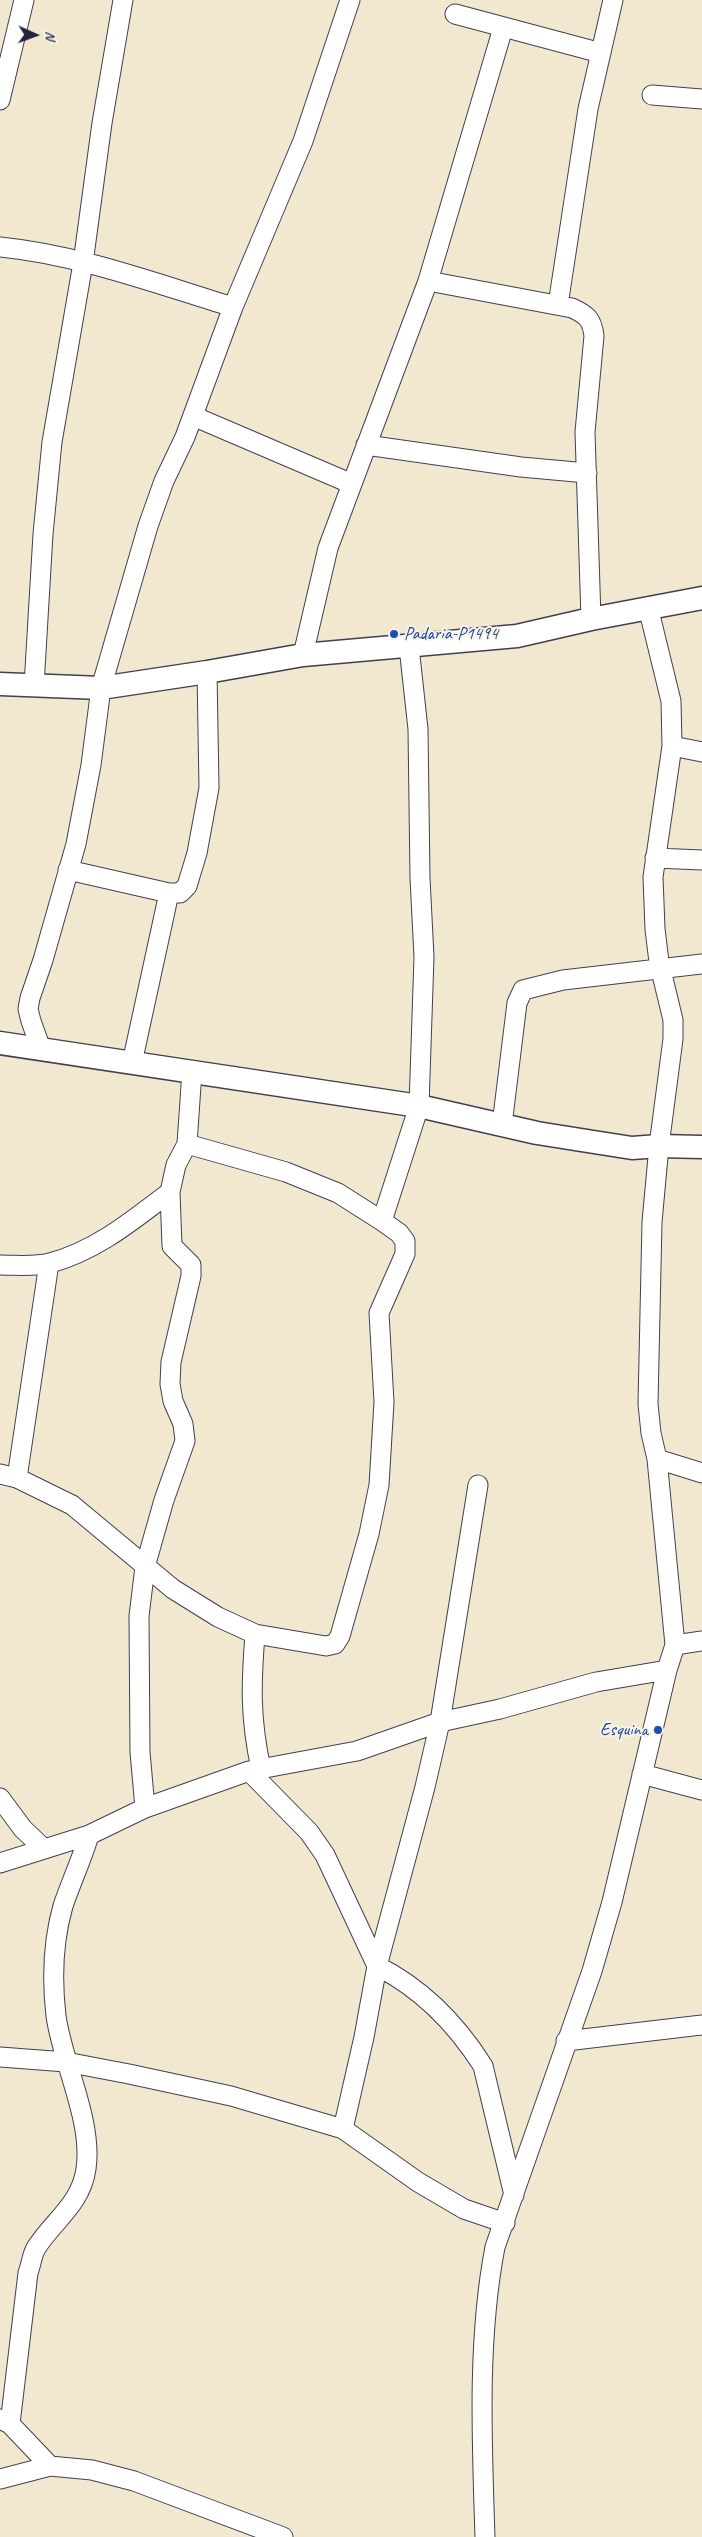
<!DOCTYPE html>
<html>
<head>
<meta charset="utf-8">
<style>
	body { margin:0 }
	#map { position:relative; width:702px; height:2537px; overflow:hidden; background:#f2e7cf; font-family:Caveat,sans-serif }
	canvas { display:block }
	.north { position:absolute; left:10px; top:10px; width:50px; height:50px; -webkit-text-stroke:4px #f7f3e8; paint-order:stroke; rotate:92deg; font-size:14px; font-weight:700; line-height:20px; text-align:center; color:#22223b }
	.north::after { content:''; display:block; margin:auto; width:18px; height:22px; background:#22223b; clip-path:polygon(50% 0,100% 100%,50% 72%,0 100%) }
</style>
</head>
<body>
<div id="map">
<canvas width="702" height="2537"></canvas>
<div class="north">N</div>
</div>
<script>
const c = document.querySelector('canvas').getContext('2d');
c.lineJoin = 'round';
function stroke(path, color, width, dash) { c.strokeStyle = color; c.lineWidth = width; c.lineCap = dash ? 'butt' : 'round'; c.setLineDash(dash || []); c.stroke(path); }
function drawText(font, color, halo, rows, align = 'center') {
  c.font = font + ' Caveat,sans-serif'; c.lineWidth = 4; c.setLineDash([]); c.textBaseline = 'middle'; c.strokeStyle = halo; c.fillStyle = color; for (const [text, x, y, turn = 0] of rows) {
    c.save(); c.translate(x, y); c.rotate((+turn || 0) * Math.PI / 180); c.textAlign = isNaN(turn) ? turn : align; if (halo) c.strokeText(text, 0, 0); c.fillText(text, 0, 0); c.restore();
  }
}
const minor = new Path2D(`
	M455,14L601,53
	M652,95L702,99
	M0,100L24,0
	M0,247C80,255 157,284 233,307
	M428,281L572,308C587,315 592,319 594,336L585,432L591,619
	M558,305L588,109L613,0
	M193,416L352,484
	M366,445L521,467L587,473
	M303,655L328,548L428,281L503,28
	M34,686L43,534L52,442L83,263L102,123L123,0
	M672,746L702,752
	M655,858L702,860
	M68,870L169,893H180L187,886L197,853L209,788L207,672
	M41,1049L31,1021L28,1009L30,998L43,960L76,844L91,765L101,688L148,526L164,481L185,437L233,307L303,141L350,0
	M132,1063L169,893
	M502,1125L517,1003L523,990L563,980L702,964
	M187,1144L286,1172L338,1193L382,1221
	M0,1265C16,1265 35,1267 50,1263C96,1251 133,1220 170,1192
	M657,1459L702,1473
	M0,1474L17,1478L72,1505L173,1589L218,1617L255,1634L326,1646L335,1644L340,1636L369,1534L379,1485L384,1402L379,1313L405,1254V1241L399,1233L382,1221L419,1106L424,957L420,878L418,729L409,647
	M17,1478L49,1263
	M255,1634C251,1685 250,1718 261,1769
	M675,1645L702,1641
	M249,1771L309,1832L325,1855L377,1966C421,1988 457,2025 483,2066L514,2195
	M642,1774L702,1790
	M0,1798L23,1829L43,1848
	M145,1808L140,1752L139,1616L145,1567L164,1500L185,1441L183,1424L173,1401L170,1384L171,1362L191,1276V1265L172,1246L170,1192L176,1165L187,1144L192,1071
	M0,1863L89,1835L145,1808L249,1771L357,1751L440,1722L500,1709L596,1682L667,1670
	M566,2041L702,2025
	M0,2057L66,2062L129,2074L231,2096L343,2129L418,2182L464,2209L505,2223
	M343,2129L364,2037L377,1966L425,1787L440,1722L478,1485
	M0,2419L10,2424L50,2466
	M10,2424L28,2273C31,2265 32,2255 36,2248C54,2220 81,2204 86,2169C93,2121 63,2065 56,2016C52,1981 53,1941 63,1906C71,1882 82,1859 89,1835
	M0,2479L50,2466L92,2470L134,2481L283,2537
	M485,2537C482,2442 477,2341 495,2247L592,1971L612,1902L667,1670L675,1645L657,1459L651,1433L648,1404L652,1222L659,1146L673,1039V1020L659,962L655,929L653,877L672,746L671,701L648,607`);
const tertiary = new Path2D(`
	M0,684L101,688L207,672L303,655L517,636L591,619L702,598
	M0,1043L419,1106L537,1133L600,1143L632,1148L659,1146L702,1147`);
stroke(minor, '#414051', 21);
stroke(tertiary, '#414051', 25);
stroke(minor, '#fff', 19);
stroke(tertiary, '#fff', 22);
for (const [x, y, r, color] of [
	[394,634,5,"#1a4fb4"],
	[658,1730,5,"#1a4fb4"]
]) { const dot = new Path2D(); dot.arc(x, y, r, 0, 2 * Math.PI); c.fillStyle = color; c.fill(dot); stroke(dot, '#f7f3e8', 2); }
drawText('18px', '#164399', '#f7f3e8', [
	["Padaria-P1494",404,634],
	["Esquina",648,1730,"right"]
], 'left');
</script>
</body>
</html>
